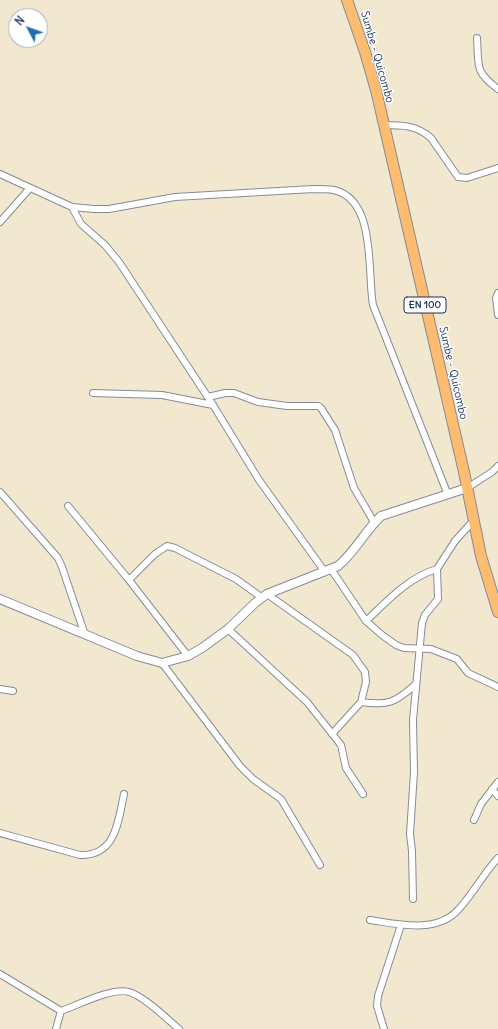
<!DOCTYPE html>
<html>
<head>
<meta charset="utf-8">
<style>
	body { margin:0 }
	#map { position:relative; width:498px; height:1029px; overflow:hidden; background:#f2e8d0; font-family:Delius,sans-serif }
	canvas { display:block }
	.north { position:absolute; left:8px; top:8px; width:40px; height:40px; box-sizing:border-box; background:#fff; border:1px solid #a4acbf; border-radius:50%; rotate:311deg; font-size:11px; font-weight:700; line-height:16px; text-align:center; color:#1b2f5e }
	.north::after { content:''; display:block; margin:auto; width:14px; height:18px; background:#1f6fb2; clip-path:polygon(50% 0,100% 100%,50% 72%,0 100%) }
</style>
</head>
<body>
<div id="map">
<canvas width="498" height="1029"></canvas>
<div class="north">N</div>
</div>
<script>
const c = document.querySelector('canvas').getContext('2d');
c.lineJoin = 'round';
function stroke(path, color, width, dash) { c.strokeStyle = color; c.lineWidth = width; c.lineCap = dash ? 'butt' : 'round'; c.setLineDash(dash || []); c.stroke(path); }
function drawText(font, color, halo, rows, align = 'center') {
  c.font = font + ' Delius,sans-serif'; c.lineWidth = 3; c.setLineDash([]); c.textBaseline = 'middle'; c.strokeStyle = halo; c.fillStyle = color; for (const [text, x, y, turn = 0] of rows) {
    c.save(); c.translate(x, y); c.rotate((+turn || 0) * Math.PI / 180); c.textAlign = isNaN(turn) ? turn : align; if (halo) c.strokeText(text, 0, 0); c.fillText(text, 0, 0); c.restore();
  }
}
const minor = new Path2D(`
	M477,38C479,66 474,71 498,89
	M383,125C401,125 417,125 431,138L458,177L467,178L498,168
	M0,174L72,207L94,209H109L175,197L313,189C320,189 327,189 334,190C377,200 367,273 373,305L448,495
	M72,207L81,224L105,245L119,262L213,405L259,480L325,572
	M0,222L30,188
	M498,293L496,298L498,315
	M93,393L162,395L213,405
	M208,397L225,393H234L258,402L287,406H318L321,408L335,430L354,488L374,522
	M467,488L492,472L498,466
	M0,492L58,558L62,567L85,635
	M68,506L129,580L188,656
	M331,569L366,621L382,635L396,645L404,648L431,649L457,659L468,673L498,687
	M129,580L155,554L167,546L175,548L236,579L261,597
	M267,594L353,655L365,672L366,682L361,702L332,734
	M366,621C387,601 409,577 437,569
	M228,629L307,702L341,745L346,768L363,794
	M162,663L240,766L253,779L281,799L320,865
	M0,689L13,691
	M361,702C389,706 396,702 416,684
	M492,789L498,796
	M474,820L481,804L498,782
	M0,833L80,855C116,856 118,822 124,794
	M413,899L412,851L410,834L414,772L413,720L422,623L425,615L438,599L437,569L455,541L474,520
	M370,920C398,924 436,934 458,910C473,894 483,874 498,858
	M0,974L61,1011
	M61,1011C78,1005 113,987 129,992C145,997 166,1018 179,1029
	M56,1029L61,1011
	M384,1029L377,1006L378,996L401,925`);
const tertiary = new Path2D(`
	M0,599L137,656L162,663L188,656L202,648L228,629L255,603L267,594L338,566C355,552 365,531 381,516L467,488`);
const primary = new Path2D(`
	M347,0L365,52L376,90L464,472L481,556L498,612`);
stroke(minor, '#868c97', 8);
stroke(tertiary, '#868c97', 10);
stroke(primary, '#868c97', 12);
stroke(minor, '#fff', 6);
stroke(tertiary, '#fff', 8);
stroke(primary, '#fdbc70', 10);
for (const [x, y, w] of [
	[425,305,42]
]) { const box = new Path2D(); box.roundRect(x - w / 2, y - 8, w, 16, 3); c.fillStyle = '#fff'; c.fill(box); stroke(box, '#1b2f5e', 1); }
drawText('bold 10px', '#1b2f5e', null, [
	["EN 100",425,305]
]);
drawText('11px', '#1b2f5e', '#fff', [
	["Sumbe - Quicombo",377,57,74],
	["Sumbe - Quicombo",453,373,77]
]);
</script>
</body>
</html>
